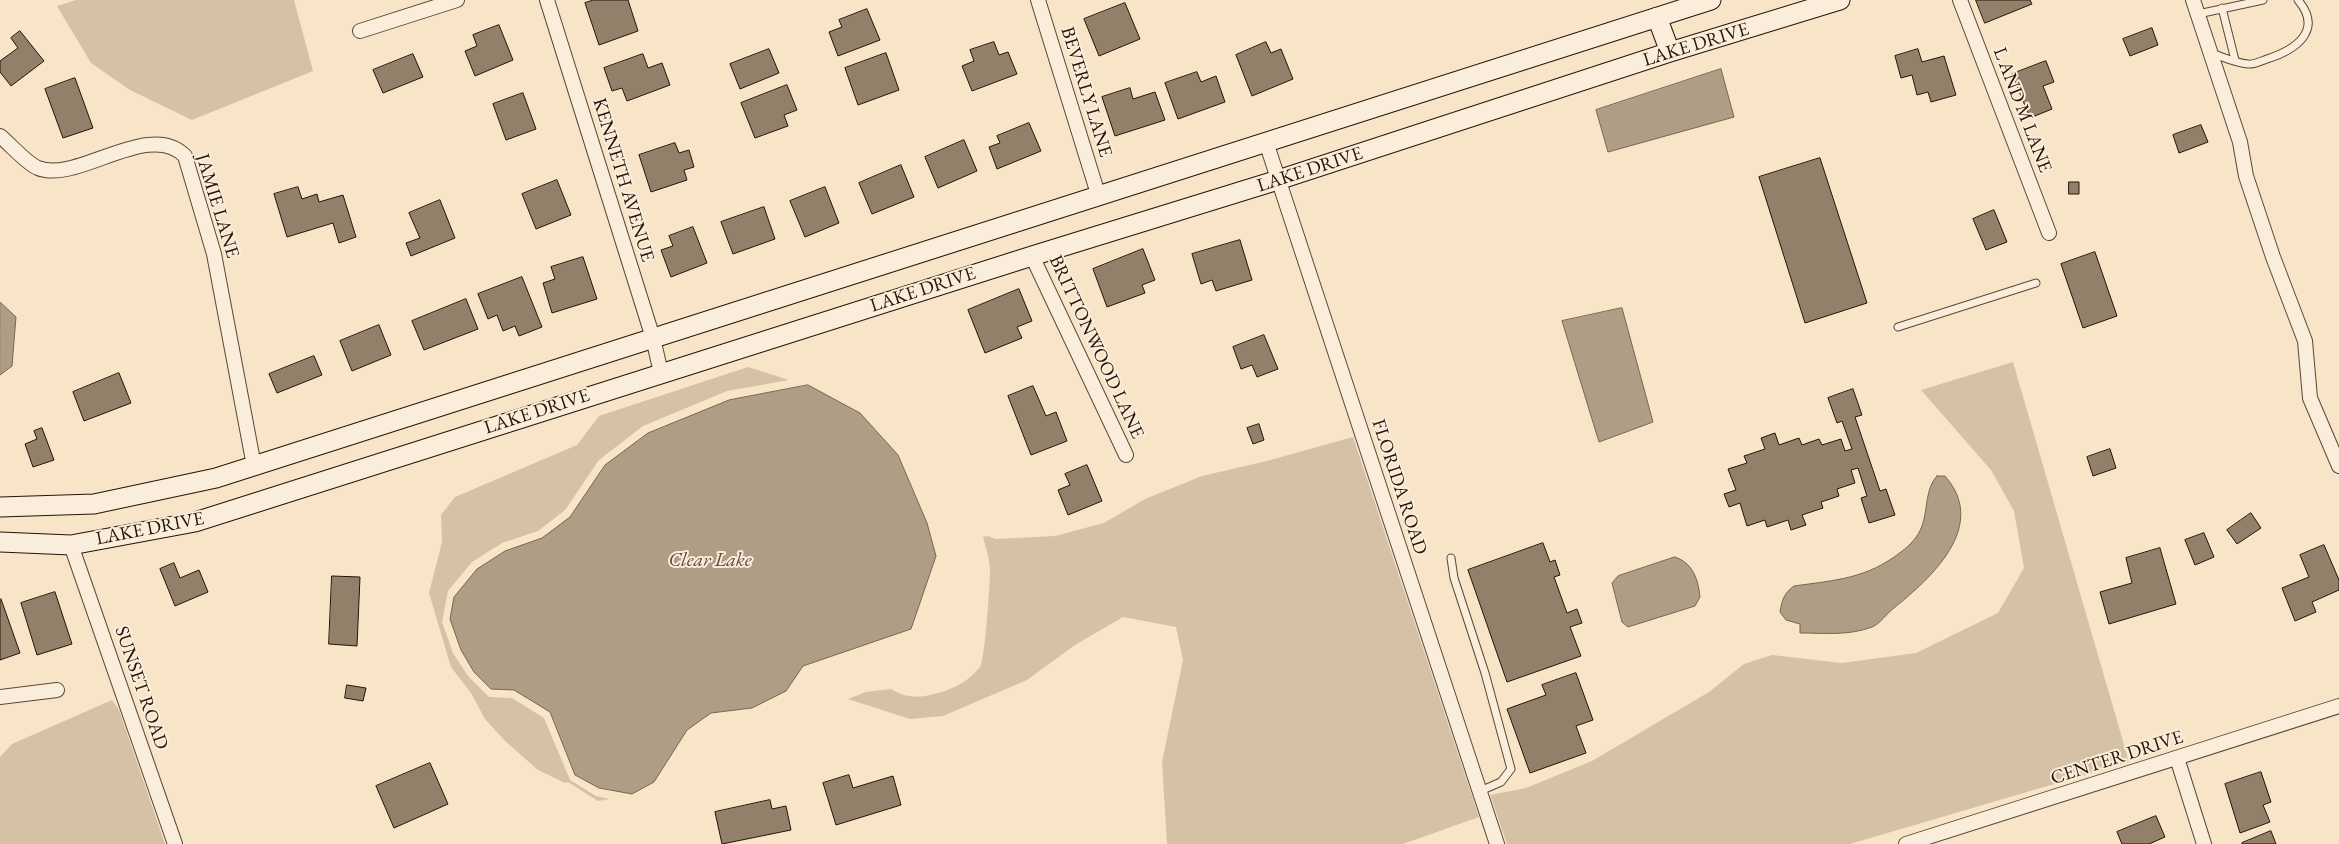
<!DOCTYPE html>
<html>
<head>
<meta charset="utf-8">
<style>
	body { margin:0 }
	canvas { display:block; background:#f8e4c7 }
</style>
</head>
<body>
<canvas width="2339" height="844"></canvas>
<script>
const c = document.querySelector('canvas').getContext('2d');
c.lineJoin = 'round';
function fillPath(path, color) { c.fillStyle = color; c.fill(path, 'evenodd'); }
function stroke(path, color, width, dash) { c.strokeStyle = color; c.lineWidth = width; c.lineCap = dash ? 'butt' : 'round'; c.setLineDash(dash || []); c.stroke(path); }
function drawText(font, color, halo, rows, align = 'center') {
  c.font = font + ' "EB Garamond",serif'; c.lineWidth = 4; c.setLineDash([]); c.textBaseline = 'middle'; c.strokeStyle = halo; c.fillStyle = color; for (const [text, x, y, turn = 0] of rows) {
    c.save(); c.translate(x, y); c.rotate((+turn || 0) * Math.PI / 180); c.textAlign = isNaN(turn) ? turn : align; if (halo) c.strokeText(text, 0, 0); c.fillText(text, 0, 0); c.restore();
  }
}
fillPath(new Path2D(`
	M76,0H294L313,71L192,120L130,90L91,63L57,6Z
	M2013,362L2129,762L1850,844H1507L1490,795L1526,788L1592,761L1709,692L1744,664L1772,655L1842,663L1916,653L1998,613L2024,568L2014,511L1991,470L1921,390Z
	M748,367L789,380L727,391L643,426L599,460L565,510L538,531L502,543L472,562L448,591L442,622L453,653L468,676L489,697L512,698L544,718L570,780L596,796L610,799L598,801L568,782L565,783L538,770L504,740L485,719L471,693L451,667L429,593L442,542L441,515L455,497L577,445L599,416Z
	M1353,437L1479,817L1403,844H1167L1162,762L1183,660L1176,627L1123,617L1075,645L1027,680L943,716L910,719L848,699L866,692L891,689C908,699 920,698 938,693C954,689 970,680 980,667C985,660 990,584 990,571C990,560 986,548 983,537L988,536L995,539L1055,536L1104,523L1145,499L1202,476L1267,461Z
	M112,700L119,710L165,844H0V757L12,744Z`), '#d4c1a6');
const water = new Path2D(`
	M1721,69L1734,117L1608,152L1596,110Z
	M0,302L16,317L12,366L0,375Z
	M1622,308L1653,422L1599,442L1562,321Z
	M808,385L860,413L898,455L927,523L936,556L911,629L803,666L786,691L752,708L711,713L687,730L654,782L632,794L599,788L575,775L550,712L514,690L491,689L474,672L461,650L450,619L454,597L477,569L505,551L542,538L570,517L605,465L648,433L729,400Z
	M1937,476H1945C1989,526 1931,578 1894,608C1887,613 1880,624 1872,627C1849,636 1823,633 1800,633V624L1786,620L1780,612C1782,600 1784,593 1794,586C1836,580 1866,579 1901,552C1910,545 1918,537 1922,526C1928,510 1925,488 1937,476Z
	M1675,557C1693,563 1698,579 1700,597L1695,606L1628,627L1622,622L1612,583L1618,576Z`);
fillPath(water, '#b09d86');
stroke(water, '#786653', 1);
const building = new Path2D(`
	M594,0H628L638,31L599,45L585,3Z
	M1976,0H2030L2032,4L1985,23Z
	M1125,3L1140,39L1099,56L1084,19Z
	M867,9L880,40L838,56L829,32L842,27L839,20Z
	M499,25L513,60L475,76L465,51L477,46L473,35Z
	M2152,28L2158,45L2130,56L2123,39Z
	M20,31L44,61L11,86L0,72V61L18,48L11,38Z
	M994,42L999,55L1008,52L1017,74L972,91L962,66L974,61L970,50Z
	M1266,42L1271,53L1281,49L1293,79L1252,96L1236,55Z
	M769,49L779,73L740,89L730,64Z
	M1918,49L1922,62L1944,56L1956,95L1931,102L1928,92L1917,95L1912,75L1901,78L1895,56Z
	M886,53L899,90L858,105L845,68Z
	M413,54L423,77L383,93L373,70Z
	M643,54L648,68L662,63L670,85L627,101L622,88L612,91L604,68Z
	M2046,61L2054,82L2043,86L2052,109L2030,118L2012,74Z
	M1197,72L1201,82L1216,76L1225,102L1178,119L1165,83Z
	M75,78L93,128L63,138L45,89Z
	M787,85L797,110L784,115L788,126L755,138L741,103Z
	M1130,88L1133,99L1155,92L1165,120L1115,136L1102,97Z
	M523,93L536,129L506,140L493,104Z
	M1029,123L1041,151L997,169L989,147L1000,143L997,136Z
	M2201,125L2208,142L2179,153L2173,135Z
	M964,140L977,171L938,188L925,157Z
	M675,143L679,153L689,150L694,167L684,170L687,180L651,192L639,155Z
	M1820,158L1867,303L1805,323L1759,177Z
	M901,165L914,197L872,214L859,183Z
	M557,180L571,215L536,229L522,194Z
	M2069,182H2079V194H2069Z
	M298,187L302,199L317,194L319,202L343,195L356,237L339,243L333,223L287,237L274,194Z
	M825,187L839,223L805,237L790,201Z
	M440,200L455,238L411,256L406,243L420,238L409,213Z
	M764,207L775,239L733,254L721,222Z
	M1994,210L2007,242L1986,250L1973,219Z
	M693,227L707,263L671,277L661,250L673,246L669,236Z
	M1240,240L1252,280L1216,291L1212,280L1201,284L1192,254Z
	M1143,249L1155,280L1142,285L1145,293L1107,307L1093,269Z
	M2095,252L2117,316L2083,328L2061,264Z
	M583,257L597,299L552,313L543,283L555,279L551,267Z
	M522,277L542,327L519,336L515,326L503,331L497,315L488,319L478,294Z
	M1019,289L1032,321L1017,327L1022,338L985,353L968,310Z
	M466,299L478,329L424,350L412,321Z
	M379,325L391,355L352,371L340,341Z
	M1264,335L1278,369L1257,377L1252,365L1241,369L1233,347Z
	M314,356L322,375L277,393L269,374Z
	M119,373L131,403L84,421L73,392Z
	M1033,386L1046,416L1056,412L1067,441L1031,455L1008,396Z
	M1853,389L1862,415L1855,417L1880,491L1886,489L1895,515L1869,523L1861,498L1867,496L1858,468L1851,470L1855,483L1837,489L1839,496L1821,502L1823,508L1802,515L1806,525L1791,530L1788,520L1767,527L1765,520L1747,526L1740,503L1729,507L1724,494L1736,490L1728,469L1747,463L1744,456L1765,449L1761,438L1775,433L1779,445L1799,438L1802,445L1819,439L1822,445L1841,439L1845,451L1852,449L1842,421L1837,423L1828,398Z
	M1259,424L1264,440L1253,444L1247,428Z
	M42,428L54,460L33,467L25,444L37,439L34,431Z
	M2110,449L2116,468L2093,476L2087,457Z
	M1087,465L1102,501L1068,515L1058,490L1070,485L1065,474Z
	M2251,513L2261,528L2237,544L2227,530Z
	M2204,533L2214,557L2195,565L2185,540Z
	M1543,543L1550,562L1555,560L1560,575L1554,577L1567,613L1577,609L1582,623L1570,627L1581,656L1507,682L1468,570Z
	M2324,545L2339,580V590L2312,602L2316,612L2295,621L2282,588L2309,577L2300,555Z
	M2160,548L2176,604L2109,624L2100,592L2132,583L2126,558Z
	M174,563L180,578L199,570L208,592L175,606L160,569Z
	M332,576L360,577L357,646L329,644Z
	M55,592L72,644L37,655L21,603Z
	M1,599L20,653L0,660V600Z
	M1576,673L1593,720L1576,726L1586,753L1530,773L1507,709L1546,695L1542,685Z
	M347,685L366,688L363,701L345,698Z
	M430,763L448,804L394,828L376,786Z
	M2261,772L2271,802L2263,805L2270,822L2240,833L2225,784Z
	M849,775L853,788L893,776L901,805L836,825L823,783Z
	M770,800L772,809L786,806L791,830L722,844L715,812Z
	M2156,816L2165,837L2149,844H2122L2117,832Z
	M2271,831L2276,844H2242V843Z`);
fillPath(building, '#93806b');
stroke(building, '#251407', 1);
const service = new Path2D(`
	M2222,8L2235,60
	M2198,14L2263,0
	M2211,53C2223,57 2236,63 2248,64C2254,65 2261,61 2267,59C2295,50 2324,31 2298,0
	M1898,327L2036,283
	M1451,558L1454,578L1485,673L1511,769L1501,782L1480,791`);
const minor = new Path2D(`
	M547,0L653,338L661,373
	M1038,0L1098,194
	M1960,0L2049,233
	M2193,0L2240,142L2246,176L2273,257L2305,341L2310,398L2339,466
	M360,31L457,0
	M0,136C10,144 27,164 38,168C77,184 149,119 185,156L214,254L254,466
	M1266,142L1497,844
	M1032,256L1126,455
	M71,545L175,844
	M0,697L57,690
	M2177,758L2204,844
	M1906,844L2339,706`);
const secondary = new Path2D(`
	M1657,17L1670,52
	M0,507L94,504L216,478L1711,0
	M0,542L71,545L195,522L1032,256L1278,180L1670,52L1840,0`);
stroke(service, '#5a4837', 9);
stroke(minor, '#5a4837', 16);
stroke(secondary, '#251407', 21);
stroke(service, '#faeddb', 7);
stroke(minor, '#faeddb', 14);
stroke(secondary, '#faeddb', 19);
drawText('19px', '#251407', '#faeddb', [
	["LAKE DRIVE",1696,45,-17],
	["BEVERLY LANE",1086,92,73],
	["L AND M LANE",2022,110,69],
	["LAKE DRIVE",1310,170,-18],
	["KENNETH AVENUE",623,180,73],
	["JAMIE LANE",217,206,73],
	["LAKE DRIVE",923,290,-18],
	["BRITTONWOOD LANE",1096,347,65],
	["LAKE DRIVE",537,412,-18],
	["FLORIDA ROAD",1399,487,72],
	["LAKE DRIVE",150,529,-11],
	["SUNSET ROAD",141,688,71],
	["CENTER DRIVE",2117,758,-18]
]);
drawText('italic 20px', '#5d4b3a', '#faeddb', [
	["Clear Lake",710,561]
]);
</script>
</body>
</html>
